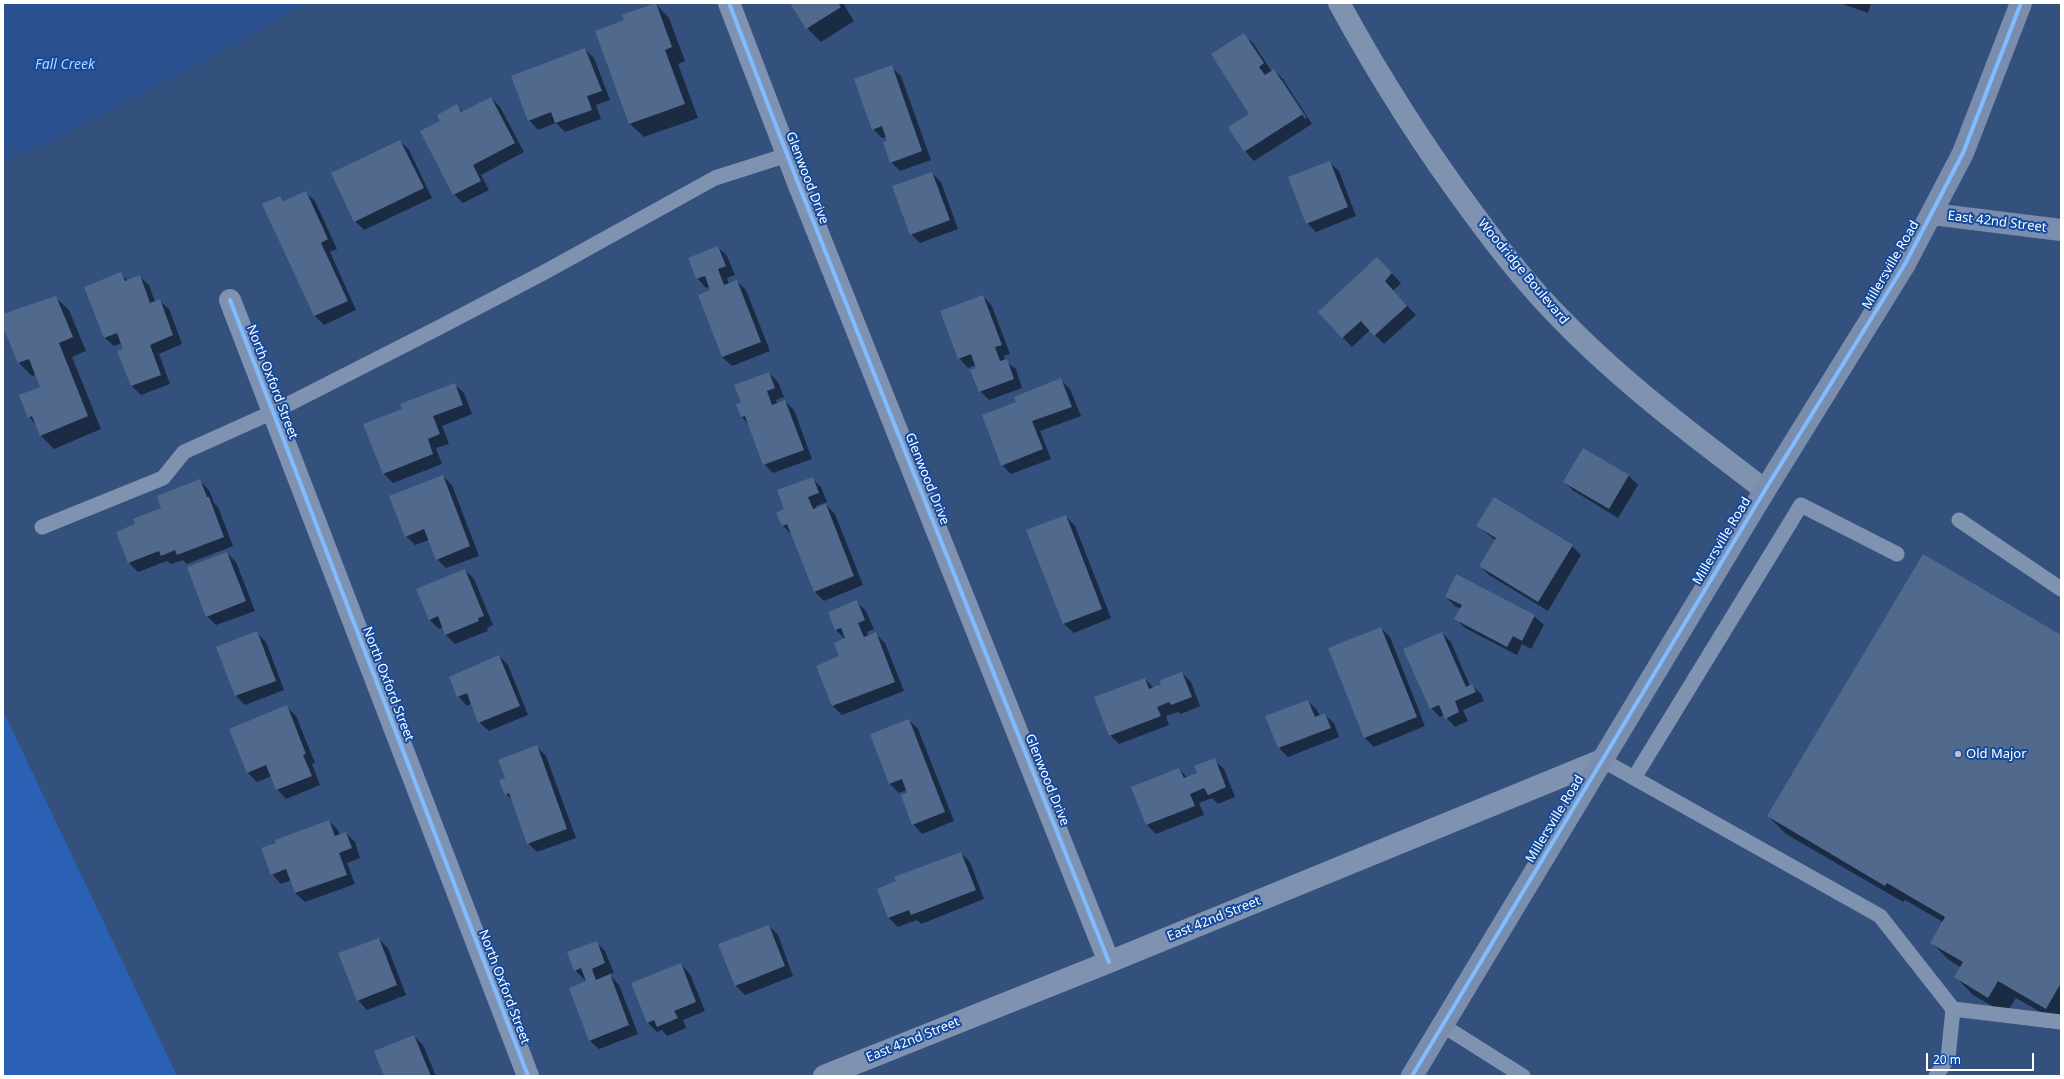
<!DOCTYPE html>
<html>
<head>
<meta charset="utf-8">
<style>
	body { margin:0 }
	#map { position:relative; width:2064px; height:1079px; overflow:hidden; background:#34517e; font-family:"Noto Sans",sans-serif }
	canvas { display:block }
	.frame { position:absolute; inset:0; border:4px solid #fff; pointer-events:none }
	.scale { position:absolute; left:1926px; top:1053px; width:108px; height:18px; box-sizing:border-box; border:2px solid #fff; border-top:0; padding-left:5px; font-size:12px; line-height:14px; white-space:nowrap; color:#fff; -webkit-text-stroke:3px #144a9e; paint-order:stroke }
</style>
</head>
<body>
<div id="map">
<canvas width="2064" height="1079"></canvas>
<div class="frame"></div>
<div class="scale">20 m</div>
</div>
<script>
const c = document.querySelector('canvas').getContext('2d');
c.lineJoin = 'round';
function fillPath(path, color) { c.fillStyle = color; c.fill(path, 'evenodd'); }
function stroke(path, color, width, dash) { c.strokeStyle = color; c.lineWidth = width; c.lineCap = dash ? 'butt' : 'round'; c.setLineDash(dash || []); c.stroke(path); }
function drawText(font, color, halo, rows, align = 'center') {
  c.font = font + ' "Noto Sans",sans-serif'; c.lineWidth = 4; c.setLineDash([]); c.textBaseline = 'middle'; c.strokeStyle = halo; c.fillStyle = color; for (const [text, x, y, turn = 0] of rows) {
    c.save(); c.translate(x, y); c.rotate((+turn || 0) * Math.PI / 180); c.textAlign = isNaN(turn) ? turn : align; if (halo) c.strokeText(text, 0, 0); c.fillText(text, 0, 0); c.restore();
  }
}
fillPath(new Path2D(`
	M3,711L177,1076H3Z`), '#2a61b4');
fillPath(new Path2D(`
	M3,3H306L235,44L53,141L3,161Z`), '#2a508d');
fillPath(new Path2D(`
	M791,3H843L854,21L821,42L807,28Z
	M1840,3H1871L1868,13Z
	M656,4L669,18L685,61L678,64L698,118L644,137L630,124L596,31L625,21Z
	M1243,34L1253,43L1272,72L1274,70L1283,79L1312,124L1254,161L1245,151L1230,127L1250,114ZM1280,80H1282L1307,118L1305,119Z
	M585,49L594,58L610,100L596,105L601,119L565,132L556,123L538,130L529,120Z
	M891,67L901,76L931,160L900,171L891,162L887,137L882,138L873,129Z
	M491,98L500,107L524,152L481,175L489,190L463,203L454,194L457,106L463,112Z
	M400,141L409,150L432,198L364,230L355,221Z
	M1329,162L1339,171L1356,216L1316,232L1307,223Z
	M932,173L941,182L958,229L920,243L911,234Z
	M305,192L315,201L337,249L330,252L356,310L324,325L315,316L280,197L285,202Z
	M718,247L727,256L735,275L727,278L729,284L737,281L746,290L770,351L732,366L722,357L710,286L706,288L697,278Z
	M1387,268L1401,283L1393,291L1416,315L1384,344L1370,330L1352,347L1319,312Z
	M121,274L128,281L139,276L149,285L155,302L159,300L169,309L182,344L159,354L170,384L141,395L132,386L118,352L125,349L122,343L114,346L104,337Z
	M983,296L992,306L1010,354L1004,356L1005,361L1016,369L1022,388L989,400L980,391L976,365L968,368L959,358Z
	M55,297L69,310L86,351L72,357L101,429L54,449L40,435L36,425L29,417L41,387L36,374L32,376L18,362L3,324V316Z
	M769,373L778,382L784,397L776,400L777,404L785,401L794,410L812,459L773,473L764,464L749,425L742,417V403Z
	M1061,380L1070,389L1081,416L1040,431L1051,459L1011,474L1002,465L1017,403Z
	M454,384L464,393L472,414L442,426L449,444L436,448L442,464L393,483L384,474L365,424L404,410Z
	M1628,475L1638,485L1618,518L1574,491L1564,482Z
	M443,476L452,485L479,556L446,568L437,559L429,540L415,545L406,536Z
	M812,478L821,487L827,502L816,506L817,508L826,505L835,514L863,585L824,601L814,591L792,535L783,526L778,514L786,510Z
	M200,481L209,490L214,503L218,507L233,546L187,564L183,560L171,564L167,561L138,572L129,563L136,525Z
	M1066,516L1075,526L1111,618L1074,633L1064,624L1028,531Z
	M1477,526L1572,546L1581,555L1548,611L1489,575L1480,566L1495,540Z
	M227,553L236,562L255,611L216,625L207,616Z
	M465,570L474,579L493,625L487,628L488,631L455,644L446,635L443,627L439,629L430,620Z
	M1446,597L1534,616L1544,625L1531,649L1522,644L1517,655L1465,628L1456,619L1461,609L1455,606Z
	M857,602L866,611L874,629L867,632L868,636L876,634L885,643L904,691L842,715L833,706L817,666L841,657L845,639L836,630Z
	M1381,628L1390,637L1425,726L1374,747L1364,737Z
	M257,633L266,642L284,690L245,705L236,696L217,648Z
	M1442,633L1451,642L1470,686L1472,685L1481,694L1484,701L1463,710L1468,721L1455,727L1444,715L1440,717L1431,708Z
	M2061,636V1024L2016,998L2006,1014L1973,995L1956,977L1962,968L1949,960L1932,943L1943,922L1905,900L1903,902L1786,834L1768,816Z
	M499,656L508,665L528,715L489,731L479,722L472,703L467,706L458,696Z
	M1182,673L1191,682L1200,706L1181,714L1178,712L1166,716L1169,725L1119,744L1110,735L1145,679L1154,688Z
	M1308,701L1317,710L1320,716L1324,714L1334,723L1339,737L1288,757L1279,748Z
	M287,707L296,716L315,763L312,764L320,785L286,799L277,789L272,776L257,782L248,773L231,729Z
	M909,720L918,729L954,821L922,834L913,824L907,790L899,793L890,784L871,734Z
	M536,746L546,756L576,838L537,852L528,843L513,801L506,794V778Z
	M1214,760L1224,769L1235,797L1218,804L1212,798L1199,803L1204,815L1156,834L1147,825L1132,787L1179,769L1188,778L1198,773Z
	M329,821L338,830L340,835L346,833L355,842L360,858L347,863L355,884L305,902L295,893L291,880L281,884L272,874L277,843Z
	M961,853L970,862L984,899L921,924L917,920L898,927L889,918L878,889Z
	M769,926L778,935L793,976L745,995L736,986L720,945Z
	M379,939L388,948L406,995L367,1010L358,1000Z
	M596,942L605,951L614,973L609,974L619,985L638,1034L599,1049L589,1040L587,982L575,970Z
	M681,964L690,974L705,1011L683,1020L686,1028L667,1036L662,1030L657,1032L648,1023L632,984Z
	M414,1036L423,1045L436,1076H385Z`), '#0007');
fillPath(new Path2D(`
	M656,3L672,47L665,50L685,104L629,124L595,31L624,20L622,15Z
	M790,3H838L841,7L806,29Z
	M1244,33L1264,63L1259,67L1265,75L1274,69L1303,114L1244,152L1228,127L1249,114L1211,54Z
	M585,48L602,91L587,96L592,110L555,123L551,112L528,121L511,76Z
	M892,65L922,151L890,163L883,142L887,141L882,126L872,130L854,79Z
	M491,97L515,143L473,165L481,181L453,195L420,131L440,121L437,115L457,104L461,112Z
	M400,140L424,188L354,222L331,173Z
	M1330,161L1348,207L1306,224L1288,177Z
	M932,172L950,220L910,235L892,186Z
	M306,191L328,239L321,243L348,301L314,316L262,204L280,196L283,201Z
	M718,246L726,266L718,269L724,285L737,280L761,342L722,357L698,295L710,290L705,276L696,279L688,258Z
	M1377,257L1392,273L1385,281L1407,306L1374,336L1361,321L1342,338L1318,312Z
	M121,272L125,281L140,275L150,303L160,299L173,335L150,345L161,375L131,386L117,351L123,349L117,333L104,338L84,287Z
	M983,295L1002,345L995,347L1000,361L1007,359L1014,379L979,392L970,370L976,368L971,354L958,359L940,311Z
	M56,296L73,337L59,343L88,416L40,436L32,416L28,418L19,395L40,387L29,359L18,363L3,327V314Z
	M769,372L775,388L767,391L772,405L785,400L804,450L763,465L745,416L741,417L736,404L741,402L734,385Z
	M1061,378L1072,407L1032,421L1043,449L1001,466L982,415L1016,402L1014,397Z
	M455,383L463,405L433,416L440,434L428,439L433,454L383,474L363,424L402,409L400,404Z
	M1583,448L1629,475L1609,509L1563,482Z
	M443,475L470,546L436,560L424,529L405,537L389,496Z
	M813,477L819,493L808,497L813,509L826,504L854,576L814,592L787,524L782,526L776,513L784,509L777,490Z
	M200,479L207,497H209L224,537L177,555L175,550L161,556L159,551L128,563L116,532L135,524L133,519L161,508L157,496Z
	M1494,497L1573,545L1538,602L1479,566L1496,538L1476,526Z
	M1066,515L1102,609L1063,624L1026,530Z
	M227,552L246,601L206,617L187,567Z
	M1923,554L2061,635V983L2046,1009L1998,981L1988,998L1954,977L1963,962L1930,943L1945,917L1887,883L1885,886L1767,816Z
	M465,569L484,616L478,618L479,621L445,635L438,616L429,620L416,589Z
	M1456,574L1535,615L1522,641L1513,636L1507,647L1454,619L1462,605L1445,597Z
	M857,600L865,620L858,623L864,637L876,632L895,682L832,706L816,666L839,656L834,643L845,638L841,628L835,630L828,612Z
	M1381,627L1417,717L1364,738L1328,648Z
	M257,631L276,681L235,696L216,647Z
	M1442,632L1466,687L1472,684L1476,692L1455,701L1459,712L1445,719L1439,705L1430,709L1403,649Z
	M499,655L520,706L478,723L467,693L457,697L449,677Z
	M1182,672L1192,697L1171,705L1169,702L1157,707L1161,716L1109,736L1094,697L1145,678L1149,689L1161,684L1160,680Z
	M1308,700L1315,717L1325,713L1331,728L1278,748L1265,716Z
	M287,705L306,754L303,755L312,776L276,790L266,765L247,773L229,729Z
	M909,719L945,812L912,825L901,795L907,793L902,779L889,784L870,734Z
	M537,745L567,829L527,844L509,793L505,795L499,780L505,778L498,760Z
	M1215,758L1226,787L1208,795L1204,788L1190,794L1195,806L1146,825L1131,787L1179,768L1184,778L1197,773L1194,766Z
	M329,820L335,836L346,832L352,848L339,853L347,875L295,893L286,869L271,875L261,848L276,843L275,840Z
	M961,852L976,890L911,915L909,910L888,918L877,889L896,881L894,877Z
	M769,925L785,966L735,986L718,944Z
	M379,938L397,985L357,1001L338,953Z
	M597,941L605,963L592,969L596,980L610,974L629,1025L589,1041L569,988L586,981L581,968L574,971L567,952Z
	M681,963L696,1002L674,1011L678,1018L657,1027L654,1020L647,1023L631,983Z
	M414,1035L431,1076H384L374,1051Z`), '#51698c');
stroke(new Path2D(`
	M1959,520L2061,589
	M42,527L163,478L184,452L273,412L440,327L543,273L715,178L787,155
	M1602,760L1880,916L1953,1009L2061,1022
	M1634,778L1801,505L1897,554
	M1442,1025L1523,1076
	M1936,1076L1948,1058L1953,1009`), '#7f92af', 15);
stroke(new Path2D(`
	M729,3L798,183L1109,962
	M1339,3C1379,76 1423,146 1473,213C1500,250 1529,287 1561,319C1623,383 1694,436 1765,490
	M230,300L528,1076
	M824,1076L1109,962L1602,760`), '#7f92af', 22);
stroke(new Path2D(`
	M1932,214L2061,230
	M1412,1076L1765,490L1905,264L1963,153L2021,3`), '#7a8dac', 22);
stroke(new Path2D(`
	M729,3L798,183L1109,962
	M230,300L528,1076
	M1412,1076L1765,490L1905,264L1963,153L2021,3`), '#80bcff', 4);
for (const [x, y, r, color] of [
	[1958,754,4,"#b8c2d2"]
]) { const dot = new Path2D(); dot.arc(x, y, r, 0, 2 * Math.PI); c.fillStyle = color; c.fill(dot); stroke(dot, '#144a9e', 1.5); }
drawText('13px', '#fff', '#144a9e', [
	["Glenwood Drive",807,178,69],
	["East 42nd Street",1997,222,7],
	["Millersville Road",1891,265,-60],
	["Woodridge Boulevard",1523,272,50],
	["North Oxford Street",272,382,69],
	["Glenwood Drive",927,479,68],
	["Millersville Road",1722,541,-59],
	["North Oxford Street",388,684,69],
	["Glenwood Drive",1047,780,68],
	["Millersville Road",1555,819,-59],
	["East 42nd Street",1214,919,-22],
	["North Oxford Street",504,987,69],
	["East 42nd Street",913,1040,-22]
]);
drawText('13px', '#fff', '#144a9e', [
	["Old Major",1966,754]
], 'left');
drawText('italic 14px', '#b9d3fa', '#144a9e', [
	["Fall Creek",65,65]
]);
</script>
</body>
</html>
